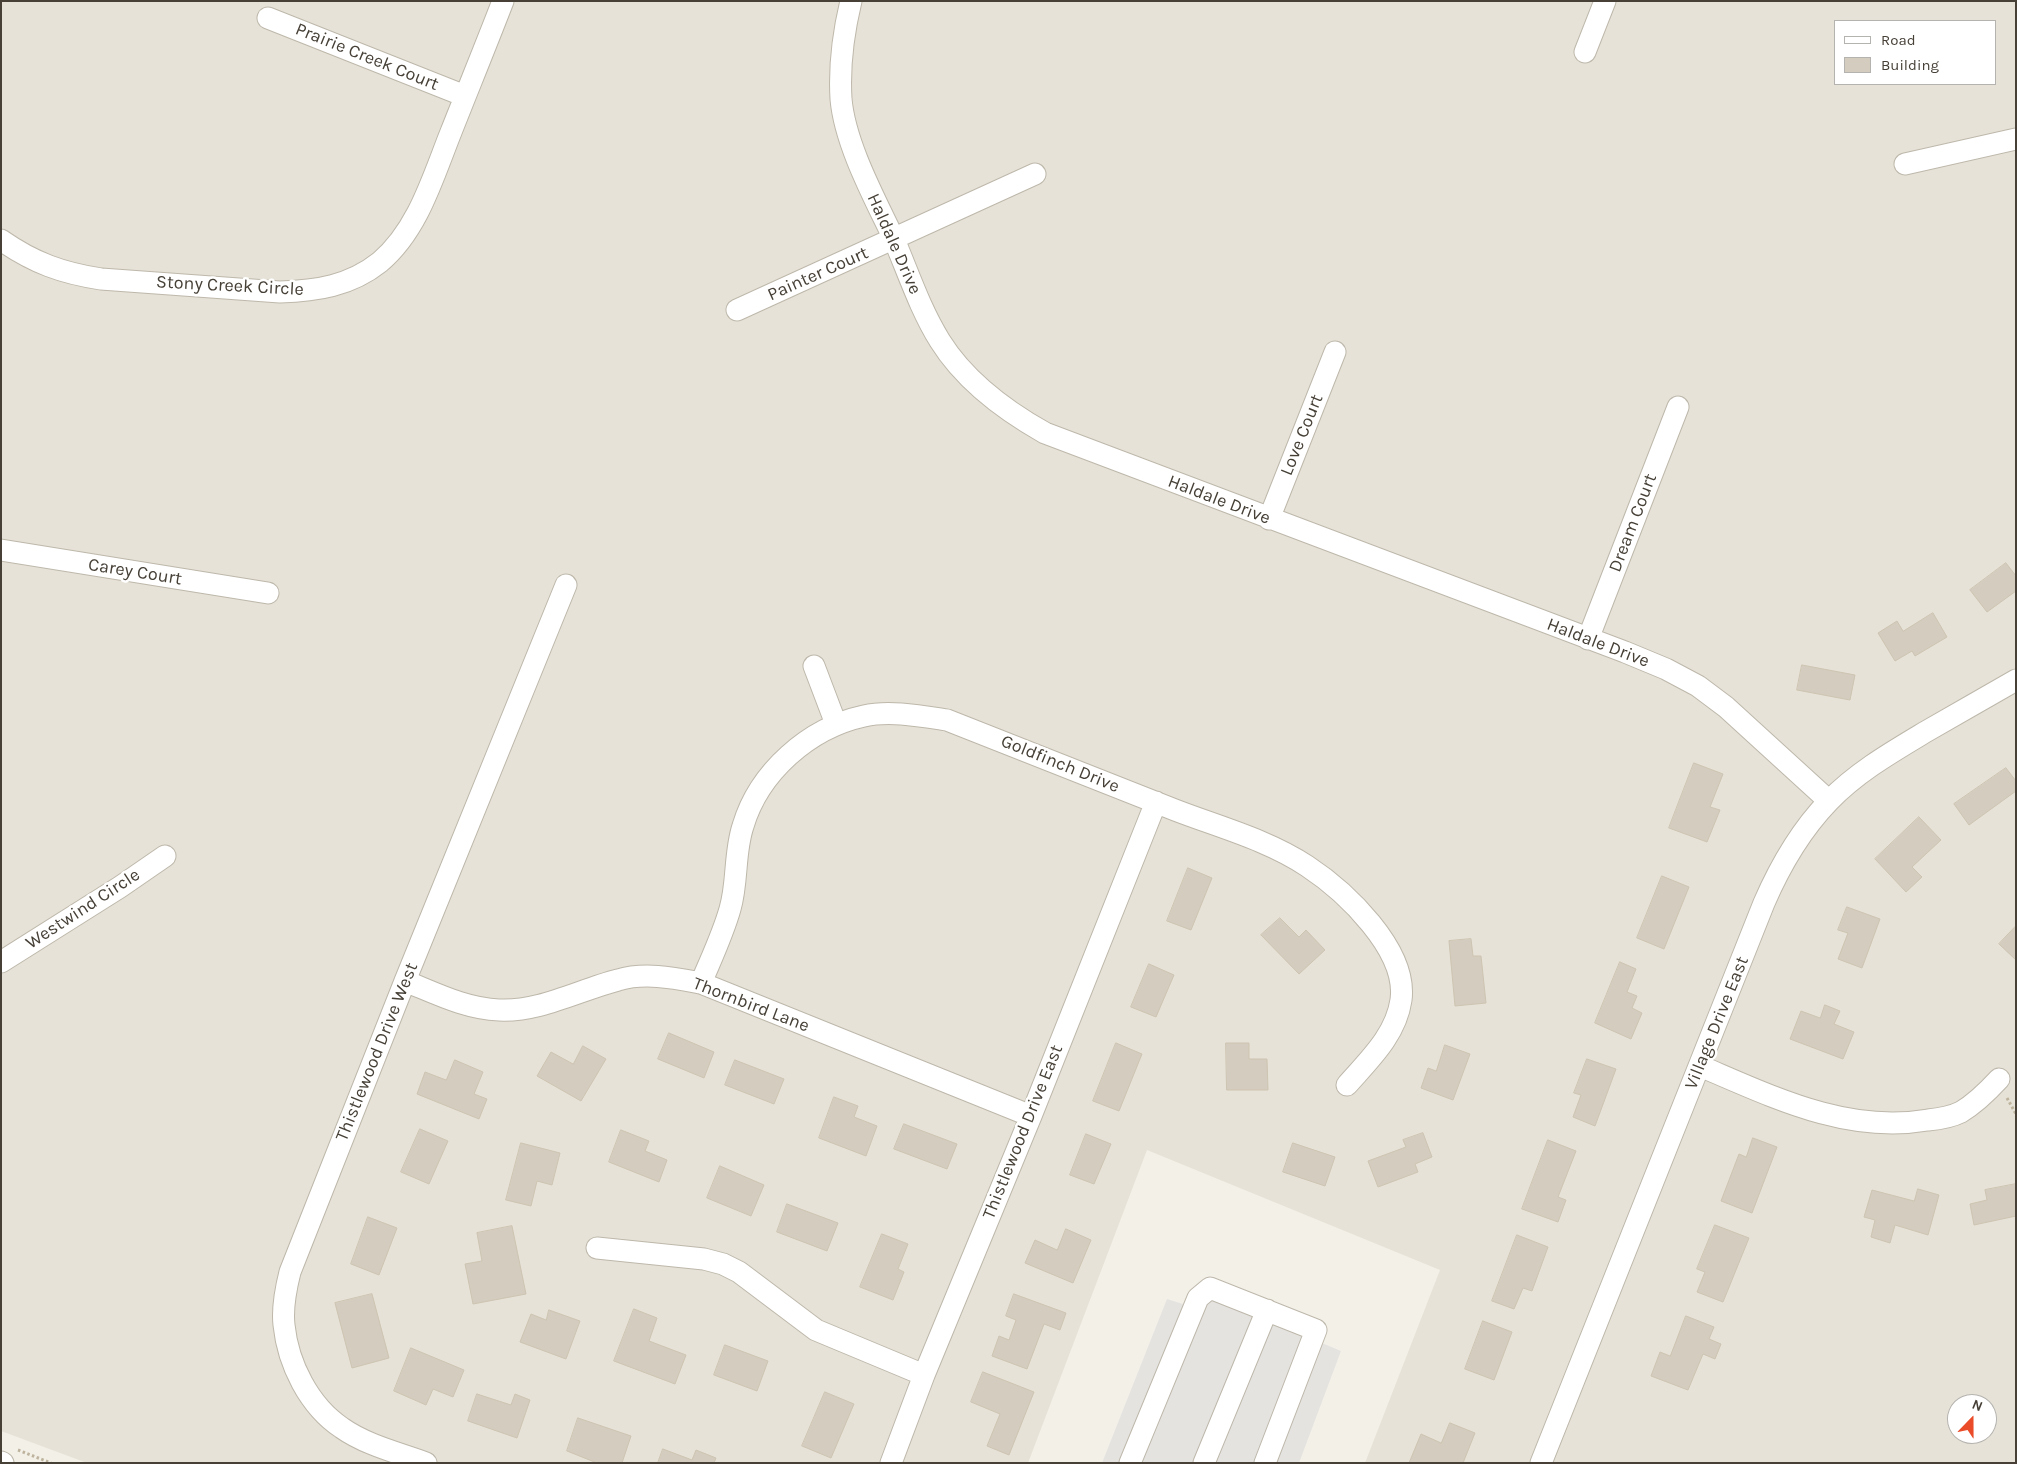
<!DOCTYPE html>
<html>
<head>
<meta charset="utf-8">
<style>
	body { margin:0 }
	#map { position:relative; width:2017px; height:1464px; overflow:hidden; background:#f3f0e8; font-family:Karla,sans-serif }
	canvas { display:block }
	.frame { position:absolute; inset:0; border:2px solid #464037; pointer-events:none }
	.legend { position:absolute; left:1834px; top:20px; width:162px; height:65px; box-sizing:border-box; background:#fff; border:1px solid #b5b3af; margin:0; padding:6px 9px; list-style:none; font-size:15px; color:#464037 }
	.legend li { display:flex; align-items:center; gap:10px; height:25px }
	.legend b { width:25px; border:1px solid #b5b3af }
	.north { position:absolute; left:1947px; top:1394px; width:50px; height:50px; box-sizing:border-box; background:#fff; border:1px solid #b5b3af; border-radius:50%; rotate:22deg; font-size:14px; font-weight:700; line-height:20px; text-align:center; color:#464037 }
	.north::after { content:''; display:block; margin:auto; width:18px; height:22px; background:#ea4b28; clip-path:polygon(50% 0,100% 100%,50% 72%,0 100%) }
</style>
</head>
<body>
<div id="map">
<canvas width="2017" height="1464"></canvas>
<div class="frame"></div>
<ul class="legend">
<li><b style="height:6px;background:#fff"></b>Road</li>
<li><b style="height:14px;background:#d4ccbe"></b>Building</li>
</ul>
<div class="north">N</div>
</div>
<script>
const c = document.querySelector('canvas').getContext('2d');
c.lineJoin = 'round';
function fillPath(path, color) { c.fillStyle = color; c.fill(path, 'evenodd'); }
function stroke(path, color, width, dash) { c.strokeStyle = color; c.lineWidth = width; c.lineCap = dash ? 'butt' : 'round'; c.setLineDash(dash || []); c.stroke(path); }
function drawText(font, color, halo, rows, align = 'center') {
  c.font = font + ' Karla,sans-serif'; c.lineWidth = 5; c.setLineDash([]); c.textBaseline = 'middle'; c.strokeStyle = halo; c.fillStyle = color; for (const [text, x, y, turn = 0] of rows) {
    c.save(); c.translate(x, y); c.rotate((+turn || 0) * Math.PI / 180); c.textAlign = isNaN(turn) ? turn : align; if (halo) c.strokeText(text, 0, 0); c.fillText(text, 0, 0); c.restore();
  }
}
fillPath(new Path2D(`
	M1,1H2016V1463H1365L1440,1270L1147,1150L1028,1463H87L1,1431ZM1836,21H1996V84H1836ZM1957,1404H1987V1434H1957Z`), '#e6e2d7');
fillPath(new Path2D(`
	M1193,1289L1341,1351L1299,1463H1102L1167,1299L1189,1306Z`), '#e4e3e0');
const building = new Path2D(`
	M2006,563L2016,576V591L1987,612L1970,590Z
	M1933,613L1947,637L1915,656L1912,651L1895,661L1878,633L1897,621L1903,631Z
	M1802,665L1855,675L1850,700L1797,690Z
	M1694,763L1723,774L1710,807L1720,810L1707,842L1669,828Z
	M2006,768L2016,781V791L1969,825L1954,804Z
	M1919,817L1941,840L1912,867L1922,877L1906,892L1875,859Z
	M1188,868L1212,878L1191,930L1167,921Z
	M1662,876L1689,887L1664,949L1637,938Z
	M1847,907L1880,919L1862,968L1838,959L1848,933L1838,930Z
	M1280,918L1299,937L1306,930L1325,950L1299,974L1261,935Z
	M2016,926V960L1999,944Z
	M1471,939L1473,956H1481L1486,1003L1455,1006L1449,941Z
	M1620,962L1636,969L1627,992L1637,996L1632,1008L1642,1013L1631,1039L1595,1023Z
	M1149,964L1174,975L1156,1017L1131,1007Z
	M1825,1005L1840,1011L1834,1024L1854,1032L1843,1059L1790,1039L1801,1011L1820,1018Z
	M669,1033L714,1052L704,1078L658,1059Z
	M1116,1043L1142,1054L1119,1111L1093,1101Z
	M1226,1043H1249V1059H1267L1268,1090H1227Z
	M1445,1045L1470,1054L1453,1100L1421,1088L1428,1068L1436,1071Z
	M583,1046L606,1059L581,1101L537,1076L551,1052L573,1064Z
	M1587,1059L1616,1069L1595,1126L1573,1117L1581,1095L1574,1093Z
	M455,1060L483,1072L474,1094L487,1099L479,1119L417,1094L425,1072L446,1080Z
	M735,1060L784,1079L774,1104L725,1085Z
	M834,1097L858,1106L854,1117L877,1126L866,1156L819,1138Z
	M904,1124L957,1144L947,1169L894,1149Z
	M420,1129L448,1141L429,1184L401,1172Z
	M621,1130L649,1141L645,1151L667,1160L659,1182L609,1162Z
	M1423,1133L1432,1157L1415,1164L1418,1172L1378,1187L1368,1161L1406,1147L1403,1140Z
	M1086,1134L1111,1144L1094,1184L1070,1175Z
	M1753,1138L1777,1147L1752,1213L1721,1201L1739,1154L1746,1157Z
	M1548,1140L1576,1151L1558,1197L1566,1200L1558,1222L1522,1209Z
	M521,1143L560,1153L552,1185L537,1181L531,1206L506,1200Z
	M1293,1143L1335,1157L1325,1186L1283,1172Z
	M720,1166L764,1185L751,1216L707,1198Z
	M2016,1184V1216L1974,1225L1970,1204L1987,1200L1985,1190Z
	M1918,1189L1939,1195L1928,1235L1895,1225L1890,1243L1871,1237L1875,1220L1864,1217L1872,1190L1914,1201Z
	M787,1204L838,1223L827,1251L777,1232Z
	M368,1217L397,1228L379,1275L351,1264Z
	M1715,1225L1749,1238L1723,1302L1697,1292L1705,1272L1697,1269Z
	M512,1226L526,1294L473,1304L465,1264L482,1261L477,1233Z
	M1066,1229L1091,1240L1073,1283L1025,1263L1035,1240L1057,1250Z
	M882,1234L908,1244L898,1269L904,1272L893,1300L860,1287Z
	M1517,1235L1548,1247L1532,1291L1523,1288L1514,1309L1492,1301Z
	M372,1294L389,1358L352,1368L335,1303Z
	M1014,1294L1066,1313L1060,1330L1044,1324L1027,1369L992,1356L999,1336L1009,1340L1016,1320L1006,1316Z
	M634,1309L657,1318L649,1341L686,1355L675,1384L614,1361Z
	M549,1310L580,1321L566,1359L520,1342L531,1314L546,1320Z
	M1686,1316L1714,1327L1709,1339L1721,1344L1715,1359L1703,1354L1688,1390L1651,1376L1660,1352L1670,1356Z
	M1483,1321L1512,1332L1494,1380L1465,1369Z
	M725,1345L768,1361L757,1391L714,1375Z
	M411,1348L464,1370L453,1397L433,1389L426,1405L394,1391Z
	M983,1372L1034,1392L1009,1455L987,1446L1000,1414L971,1402Z
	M825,1392L854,1404L831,1458L802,1446Z
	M477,1394L511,1405L515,1394L530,1400L517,1438L468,1421Z
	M578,1418L631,1436L622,1463H597L567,1451Z
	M1450,1423L1475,1433L1463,1463H1409L1421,1434L1441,1443Z
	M663,1449L692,1460L696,1450L716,1458L714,1463H658Z`);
fillPath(building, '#d4ccbe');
stroke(building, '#cec4b2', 1);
const minor = new Path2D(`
	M851,1C843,34 839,65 841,99C845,144 874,197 893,237C908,272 920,309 940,341C965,381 1004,410 1045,433L1625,652L1666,669L1698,686L1726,707L1829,801
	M268,18L465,96
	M1585,52L1605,1
	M1905,164L2016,139
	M1,240C34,263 62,273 101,279L280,292C316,291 350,286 380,262C418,230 433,177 451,132C468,89 486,45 503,1
	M737,310L1035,174
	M1269,519L1335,352
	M1,550L268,593
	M1588,639L1678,407
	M814,666L836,724
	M1,962L120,887L165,856
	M405,981C435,993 466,1009 499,1010C540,1012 579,990 618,980C645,972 674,978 701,983L1031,1116
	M701,983C711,959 723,934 730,909C738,882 734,853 743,826C759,772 809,728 864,716C889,710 921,716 947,720C1023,750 1099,780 1175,810C1219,827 1268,840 1307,866C1345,891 1408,950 1401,1000C1396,1035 1369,1060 1347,1085
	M1700,1066C1773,1097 1847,1134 1928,1120C1939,1119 1951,1117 1961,1112C1976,1103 1987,1092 1999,1079
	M597,1248L704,1259L723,1264L739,1272L816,1330L924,1375
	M1,1462L3,1463
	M426,1463C399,1453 366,1445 342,1428C309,1406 288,1364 284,1325C282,1308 286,1288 290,1272L405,981L566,585
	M891,1463L924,1375L1031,1116L1156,802
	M1130,1463L1198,1298L1210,1288L1316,1330L1265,1463
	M1204,1463L1267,1310
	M1541,1463L1764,903C1780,866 1800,831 1829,801C1857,772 1892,752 1927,731C1957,714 1986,697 2016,680`);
stroke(minor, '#beb8ab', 23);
stroke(new Path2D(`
	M2007,1098L2016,1114
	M18,1450L51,1463`), '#beb49e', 3, [2.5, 2.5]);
stroke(minor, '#fff', 21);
drawText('18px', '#464037', '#fff', [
	["Prairie Creek Court",367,57,22],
	["Haldale Drive",894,244,66],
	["Painter Court",818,274,-24],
	["Stony Creek Circle",230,286,3],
	["Love Court",1302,435,-68],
	["Haldale Drive",1219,500,21],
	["Dream Court",1633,523,-69],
	["Carey Court",135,572,9],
	["Haldale Drive",1598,643,21],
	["Goldfinch Drive",1060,764,22],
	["Westwind Circle",83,909,-33],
	["Thornbird Lane",751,1005,21],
	["Village Drive East",1717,1023,-68],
	["Thistlewood Drive West",377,1052,-68],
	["Thistlewood Drive East",1023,1132,-68]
]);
</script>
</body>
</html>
